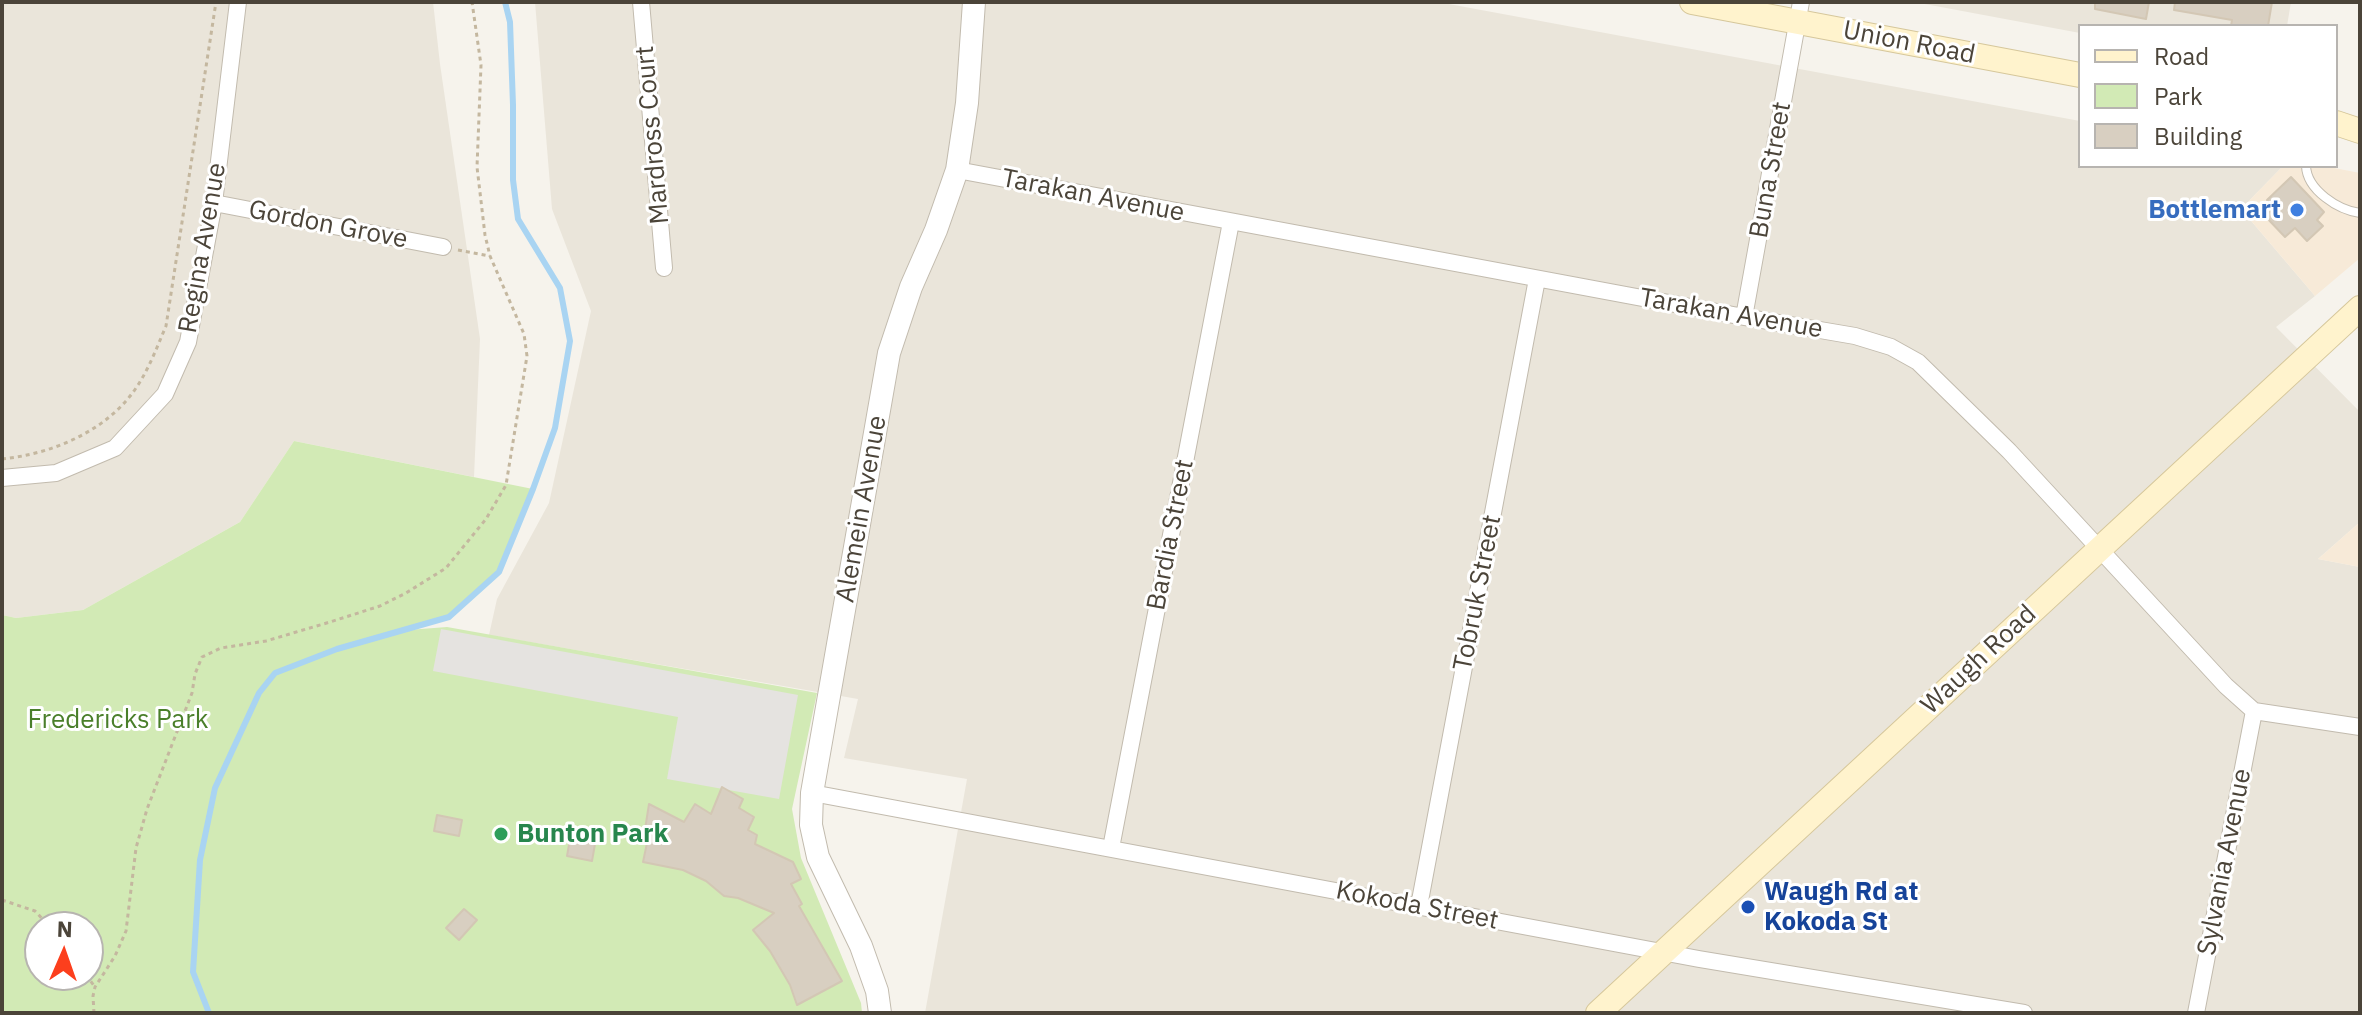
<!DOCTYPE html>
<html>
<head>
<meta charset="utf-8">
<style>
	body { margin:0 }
	#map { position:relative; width:2362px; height:1015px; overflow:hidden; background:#f6f3ec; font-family:"IBM Plex Sans",sans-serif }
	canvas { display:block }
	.frame { position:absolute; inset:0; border:4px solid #4b4439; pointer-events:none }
	.legend { position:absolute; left:2078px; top:24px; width:260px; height:144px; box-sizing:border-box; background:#fff; border:2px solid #b7b4b0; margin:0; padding:10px 14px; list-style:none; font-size:24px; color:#4b4439 }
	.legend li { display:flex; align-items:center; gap:16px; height:40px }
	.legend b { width:40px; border:2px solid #b7b4b0 }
	.north { position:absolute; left:24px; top:911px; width:80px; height:80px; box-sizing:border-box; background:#fff; border:2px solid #b7b4b0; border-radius:50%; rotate:2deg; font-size:22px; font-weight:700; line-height:32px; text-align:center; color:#4b4439 }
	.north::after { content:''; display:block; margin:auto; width:28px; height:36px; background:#fc3f1d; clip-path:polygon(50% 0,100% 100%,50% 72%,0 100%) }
</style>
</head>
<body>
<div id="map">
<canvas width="2362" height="1015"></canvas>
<div class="frame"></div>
<ul class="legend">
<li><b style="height:10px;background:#fff3cd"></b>Road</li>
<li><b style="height:22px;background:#d2eab5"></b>Park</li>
<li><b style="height:22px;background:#d8cfc1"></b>Building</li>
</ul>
<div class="north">N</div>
</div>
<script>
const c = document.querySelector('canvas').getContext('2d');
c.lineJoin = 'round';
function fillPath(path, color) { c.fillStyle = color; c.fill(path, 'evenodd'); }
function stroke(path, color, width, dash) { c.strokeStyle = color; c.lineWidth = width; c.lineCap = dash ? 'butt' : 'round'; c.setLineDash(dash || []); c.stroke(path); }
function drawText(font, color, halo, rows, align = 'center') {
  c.font = font + ' "IBM Plex Sans",sans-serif'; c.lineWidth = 6; c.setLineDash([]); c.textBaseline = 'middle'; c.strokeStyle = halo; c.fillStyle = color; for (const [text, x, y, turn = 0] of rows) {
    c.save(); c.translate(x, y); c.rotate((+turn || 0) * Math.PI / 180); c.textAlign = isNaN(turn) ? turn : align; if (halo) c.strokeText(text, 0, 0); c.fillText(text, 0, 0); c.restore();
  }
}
fillPath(new Path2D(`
	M2,2H433L440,64L480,339L474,477L294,441L240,522L83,610L16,618L2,615Z
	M535,2H1438L2080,121V166H2283L2241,209L2315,296L2276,327L2360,412V522L2318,559L2360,567V1013H925L967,779L844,758L858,699L489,635L497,599L549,503L591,311L552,209Z
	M1914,2H2291L2287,26H2080V33Z`), '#eae5da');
fillPath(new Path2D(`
	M2283,166H2324L2360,173V258L2315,296L2241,209Z
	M2360,522V567L2318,559Z`), '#f7ead8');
fillPath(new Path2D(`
	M294,441L533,489L499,572L449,617L408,630L447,627L817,693L792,809L801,858L861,1003L862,1013H2V615L16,618L83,610L240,522ZM40,927H88V975H40Z`), '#d2eab5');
fillPath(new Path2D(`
	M441,629L798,695L779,799L667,779L678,717L433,671Z`), '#e5e3e0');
stroke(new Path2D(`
	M209,1013L193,972L200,860L215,788L259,693L275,673L337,649L449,617L499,572L533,489L555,428L570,341L560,288L518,219L513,180V105L510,22L505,2`), '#a9d4f2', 6);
const building = new Path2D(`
	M2095,2H2149L2146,19L2095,9Z
	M2175,2H2272L2268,26H2231L2232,20L2174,10Z
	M2291,177L2324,212L2317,220L2323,226L2307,241L2295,228L2285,237L2265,216L2274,208L2267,200Z
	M722,787L743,799L739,808L754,817L748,830L757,835L755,844L793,862L801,879L791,884L802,904L799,906L842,981L797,1005L790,985L770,951L753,930L774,913L738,898L724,896L706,881L683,870L643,862L647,843L643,842L649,804L684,822L695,804L711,814Z
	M437,815L462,820L459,836L434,831Z
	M570,839L595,844L592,861L567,856Z
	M464,909L477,920L459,940L446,928Z`);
fillPath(building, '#d8cfc1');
stroke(building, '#d3c7b4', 2);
const service = new Path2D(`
	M2306,166C2307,190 2338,210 2360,213`);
const minor = new Path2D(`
	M641,2L664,268
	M957,170L1744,317L1855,336L1891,347L1918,362L2009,451L2226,686L2254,711L2360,727
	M214,203L443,247
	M1744,317L1801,2
	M2,478L56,473L115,448L165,394L188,342L214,203L238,2
	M812,793L1699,959L2024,1013
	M1111,848L1231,222
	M1419,906L1537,279
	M2196,1013L2254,711`);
const tertiary = new Path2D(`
	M880,1013L877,991L861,946L818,857L811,825L812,793L889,353L911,287L936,230L957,170L967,103L974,2`);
const secondary = new Path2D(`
	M1692,2L2080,75
	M2336,123L2360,131
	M1598,1013L2360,308`);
stroke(service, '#c2bbae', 10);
stroke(minor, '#c2bbae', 18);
stroke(tertiary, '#c2bbae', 24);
stroke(secondary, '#d6c79b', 26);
stroke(new Path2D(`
	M458,250L490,256
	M2,459C52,454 107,431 136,388C149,369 157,347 166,326L216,2
	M2,900L35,911L50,927
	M86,975L95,987
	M94,1013L93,996L95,987L115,956L126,931L136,848L147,809L192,693L195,674L202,657L221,648L266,641L330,622L380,606L406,593L446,568L486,519L506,485L527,356L524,334L490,256L485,235L477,167L481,65L472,2`), '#c4b79f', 3, [4, 4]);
stroke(service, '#fff', 8);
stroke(minor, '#fff', 16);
stroke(tertiary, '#fff', 22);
stroke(secondary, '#fff3cd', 24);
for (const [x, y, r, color] of [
	[2297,210,8,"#3f7fe0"],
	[501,834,8,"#2e9e5b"],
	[1748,907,8,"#1a4fb4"]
]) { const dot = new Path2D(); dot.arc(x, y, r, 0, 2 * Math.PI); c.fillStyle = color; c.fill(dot); stroke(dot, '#fff', 3); }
drawText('26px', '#4b4439', '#fff', [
	["Union Road",1909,43,11],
	["Mardross Court",653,135,-95],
	["Buna Street",1771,170,-80],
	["Tarakan Avenue",1093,196,11],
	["Gordon Grove",328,225,11],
	["Regina Avenue",203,248,-80],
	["Tarakan Avenue",1731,314,10],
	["Alemein Avenue",862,509,-80],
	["Bardia Street",1171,535,-79],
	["Tobruk Street",1478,593,-79],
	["Waugh Road",1979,660,-43],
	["Sylvania Avenue",2225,862,-79],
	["Kokoda Street",1417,906,11]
]);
drawText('bold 26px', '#366cbe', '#fff', [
	["Bottlemart",2281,210]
], 'right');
drawText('26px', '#4a7f2a', '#fff', [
	["Fredericks Park",118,720]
]);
drawText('bold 26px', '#27864d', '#fff', [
	["Bunton Park",517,834]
], 'left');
drawText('bold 26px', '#164399', '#fff', [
	["Waugh Rd at",1764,892],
	["Kokoda St",1764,922]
], 'left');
</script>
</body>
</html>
